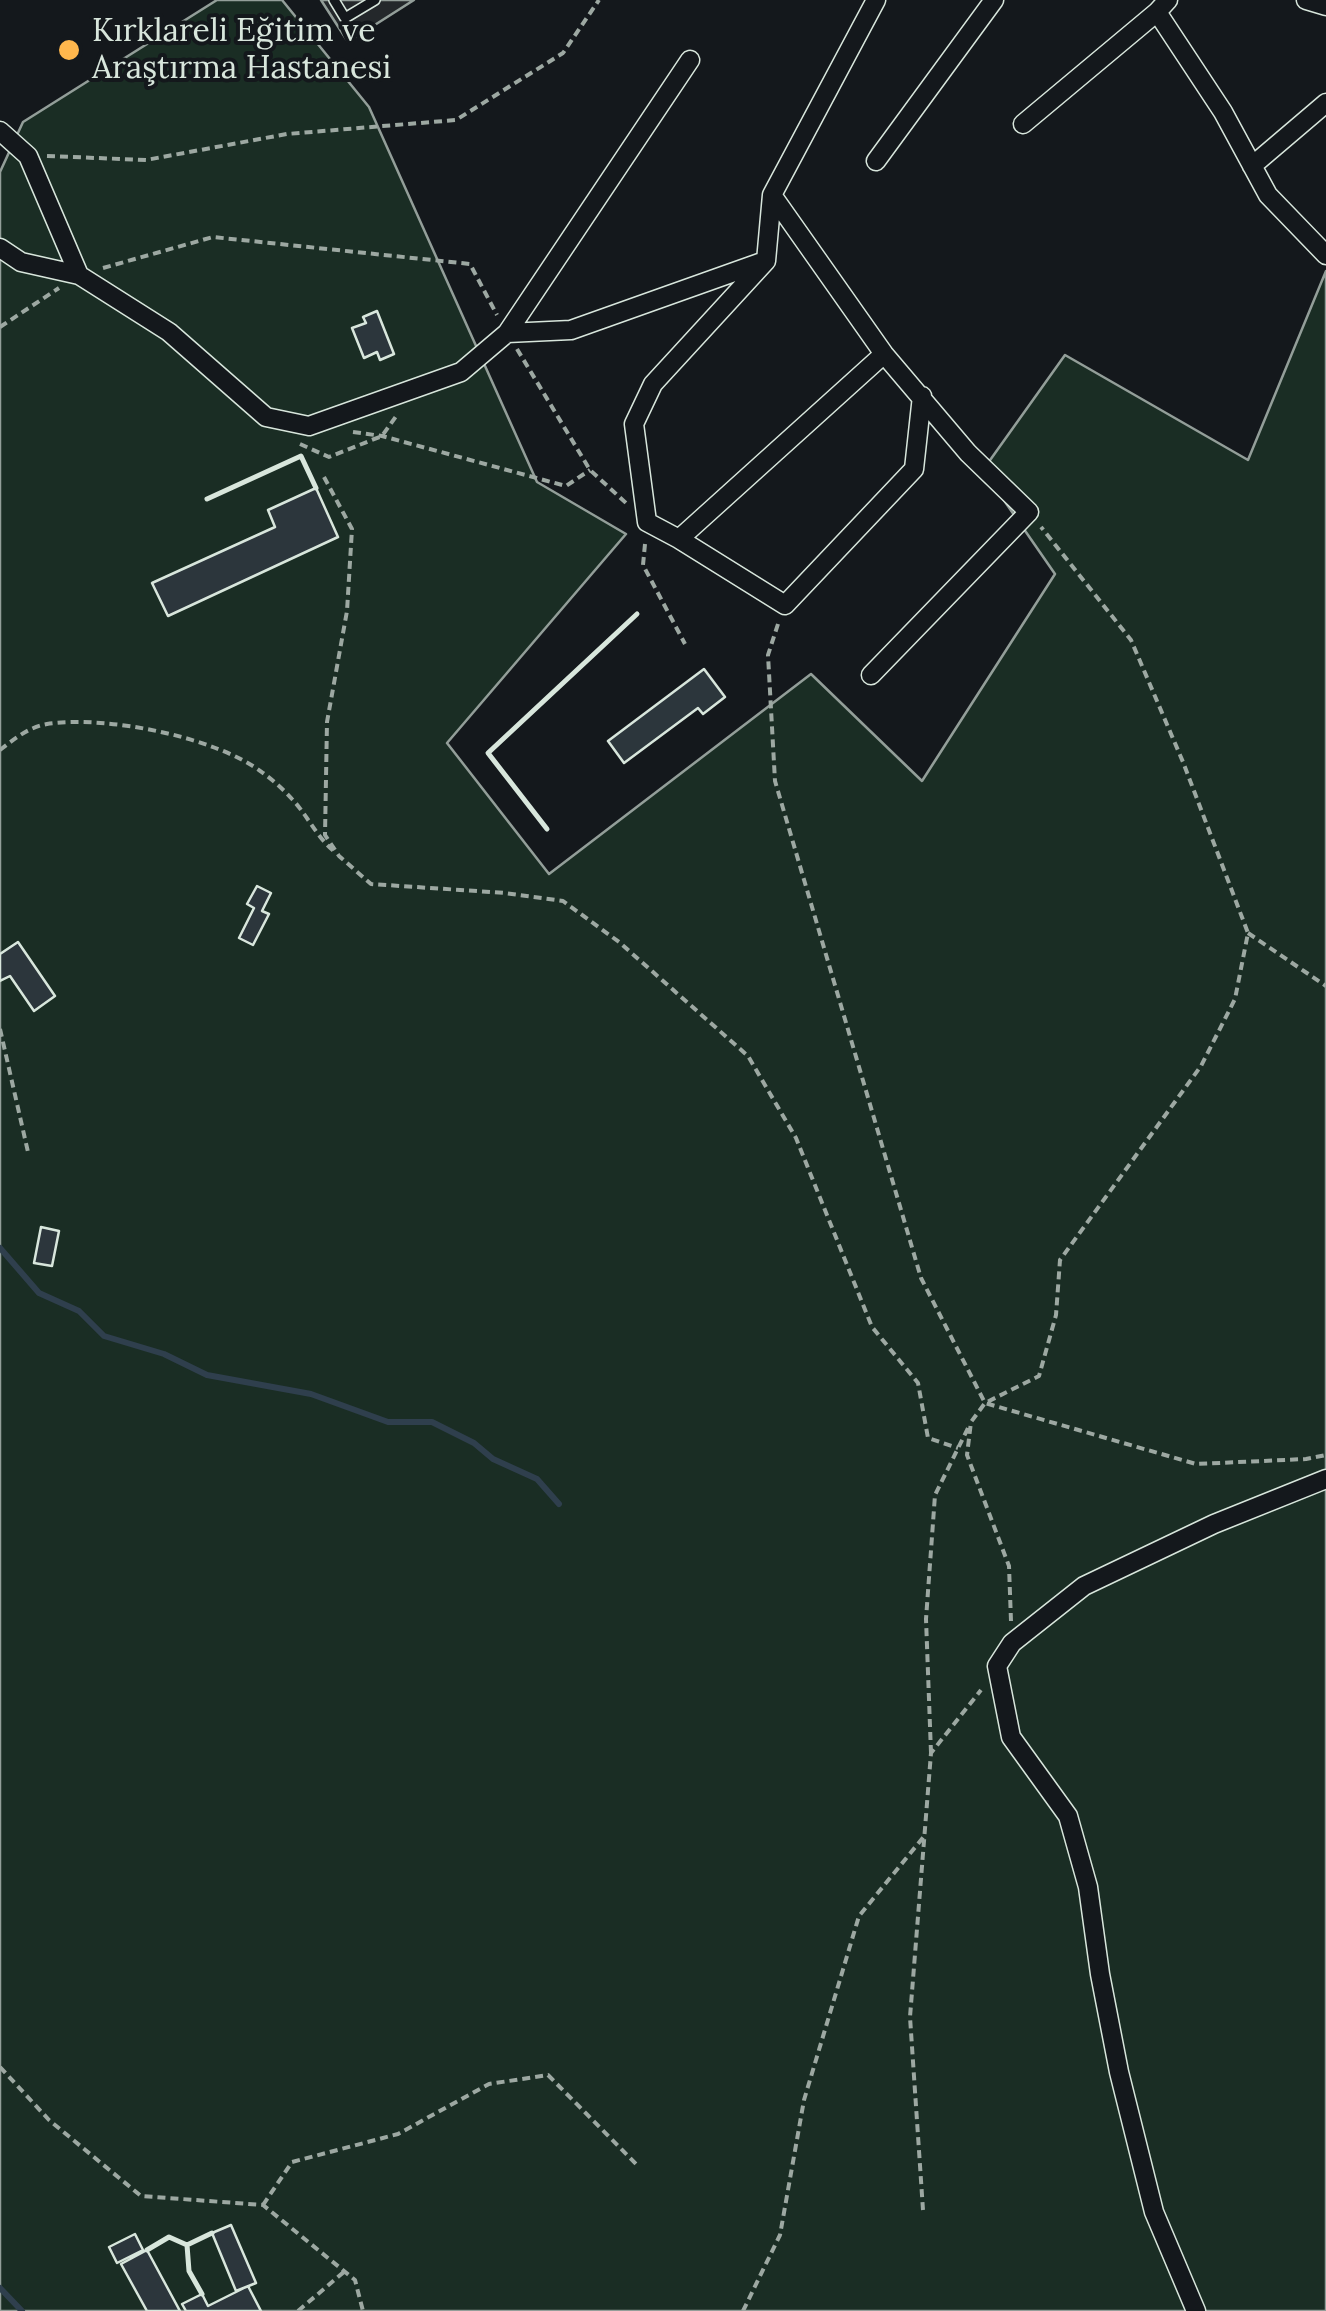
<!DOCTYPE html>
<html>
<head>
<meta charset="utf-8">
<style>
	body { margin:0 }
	canvas { display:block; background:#14181c }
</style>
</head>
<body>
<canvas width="1326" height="2311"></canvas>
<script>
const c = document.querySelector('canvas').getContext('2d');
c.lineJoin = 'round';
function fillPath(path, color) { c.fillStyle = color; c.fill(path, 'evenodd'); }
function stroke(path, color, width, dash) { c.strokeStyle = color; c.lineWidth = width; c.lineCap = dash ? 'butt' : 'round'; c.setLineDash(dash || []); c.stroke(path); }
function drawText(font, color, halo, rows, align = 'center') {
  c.font = font + ' Lora,serif'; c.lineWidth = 8; c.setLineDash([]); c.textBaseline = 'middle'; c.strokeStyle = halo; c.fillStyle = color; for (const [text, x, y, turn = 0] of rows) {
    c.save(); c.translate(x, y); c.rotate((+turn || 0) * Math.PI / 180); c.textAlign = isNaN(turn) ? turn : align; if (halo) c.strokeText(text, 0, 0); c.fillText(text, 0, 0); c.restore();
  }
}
const green = new Path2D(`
	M217,0H282L369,107L537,482L626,534L447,743L549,874L811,674L922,781L1055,574L983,470L1065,355L1248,460L1326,271V2311H0V172L23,122Z`);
fillPath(green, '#1a2d24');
stroke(green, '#939e99', 2.5);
const parking = new Path2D(`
	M321,0H414L348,42Z`);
fillPath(parking, '#24282b');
stroke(parking, '#939e99', 2.5);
stroke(new Path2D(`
	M0,1248L39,1293L79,1311L104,1336L164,1354L207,1375L311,1394L388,1422H432L474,1443L493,1459L537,1479L559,1504
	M0,2288L22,2311`), '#2f3f4d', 6);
const building = new Path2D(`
	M377,311L394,354L380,360L377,352L364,358L352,328L366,323L363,317Z
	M316,488L338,537L168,616L152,583L275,527L268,510Z
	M704,669L725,697L703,714L698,708L624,763L608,741Z
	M257,886L271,893L262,911L269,914L253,945L239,938L254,908L247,904Z
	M18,942L55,996L34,1011L10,976L0,981V954Z
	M41,1227L59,1231L52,1266L34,1263Z
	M231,2225L256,2283L236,2291L212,2233Z
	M135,2234L143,2250L117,2263L109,2247Z
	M147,2250L180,2311H147L121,2264Z
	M248,2286L261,2311H186L182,2304L202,2294L208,2306Z`);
fillPath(building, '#2c363c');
stroke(building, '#d8e6dc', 2.5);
const lane = new Path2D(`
	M334,0L345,18L375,0`);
const street = new Path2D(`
	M876,0L772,195L766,261L653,384L634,424L647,522L679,539L785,605L914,469L922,396
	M1306,0L1326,6
	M1157,12L1223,112L1268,195L1326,255
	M1023,124L1157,12L1168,0
	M0,131L28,156L79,275
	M876,161L994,0
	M1252,166L1326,103
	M772,195L884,354L968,453L1029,512L871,675
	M0,248L21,262L79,275L169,332L266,417L309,426L461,372L507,333L690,60
	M507,333L571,330L765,261
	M679,539L884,354
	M1196,2311L1154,2212L1119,2072L1100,1974L1088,1887L1068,1816L1011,1737L997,1666L1012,1643L1084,1586L1214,1524L1326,1479`);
stroke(lane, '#d8e6dc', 12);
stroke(street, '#d8e6dc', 21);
stroke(new Path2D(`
	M47,156L146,160L287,134L456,120L563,53L599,0
	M103,268L213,237L470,264L497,315
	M0,327L59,288
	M517,349L590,470L626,503
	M353,432L382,436L566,486L590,470
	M300,444L329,457L382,436L397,415
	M324,477L352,529L347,611L327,722L325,835L339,856L371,884L505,893L563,901L619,942L748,1056L796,1138L872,1327L918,1383L928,1438L958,1448
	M645,544L643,565L685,644
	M778,624L768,655L775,781L921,1278L985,1403L1196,1464L1306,1459L1326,1455
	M0,750C14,739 29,727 47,724C105,715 217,737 263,773C273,780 284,790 292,799C308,816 317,838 336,853
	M1248,933L1326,986
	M0,1029L28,1152
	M1011,1621L1009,1566L967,1455L971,1422L985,1403L1039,1376L1056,1315L1060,1260L1201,1066L1235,999L1248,933L1183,762L1131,640L1041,527
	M931,1753L926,1619L935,1495L969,1426
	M0,2067L49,2120L141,2196L263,2205L355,2280L363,2311
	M263,2205L292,2162L398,2134L489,2084L548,2075L638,2166
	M923,2210L910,2017L931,1753L981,1690
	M298,2311L345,2271
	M743,2311L780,2235L804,2100L859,1916L926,1834`), '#9da8a2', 4, [8, 5]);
stroke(lane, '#14181c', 9);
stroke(street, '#14181c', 18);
stroke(new Path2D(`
	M207,499L301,456L316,488
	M547,829L488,753L637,614
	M187,2245L189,2271L202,2294
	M147,2250L169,2237L187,2245L212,2233`), '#d8e6dc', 5);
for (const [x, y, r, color] of [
	[69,50,12,"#ffb74d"]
]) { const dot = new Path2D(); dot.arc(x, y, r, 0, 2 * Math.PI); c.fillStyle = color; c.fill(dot); stroke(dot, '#14181c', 4); }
drawText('32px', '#d8e6dc', '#14181c', [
	["Kırklareli Eğitim ve",92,32],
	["Araştırma Hastanesi",92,69]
], 'left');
</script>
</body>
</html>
